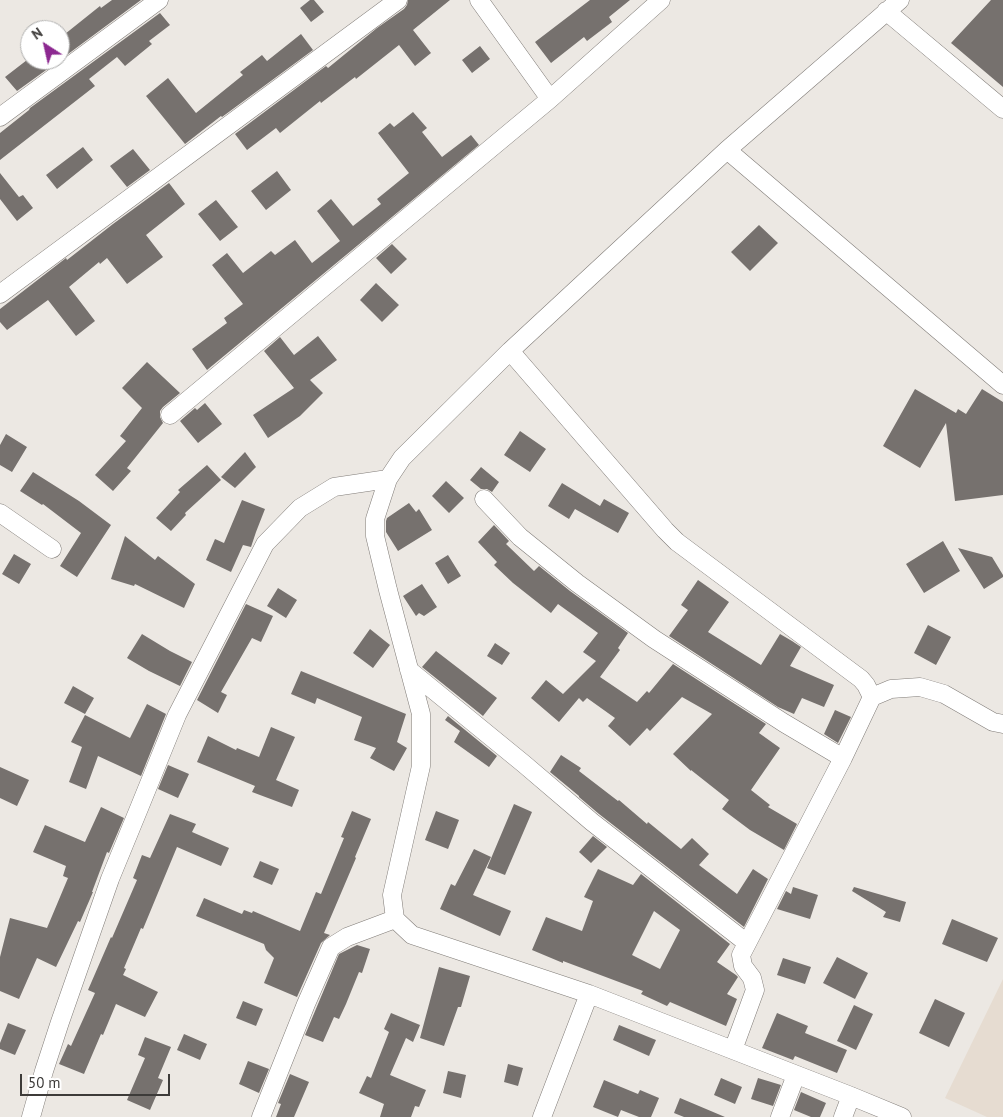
<!DOCTYPE html>
<html>
<head>
<meta charset="utf-8">
<style>
	body { margin:0 }
	#map { position:relative; width:1003px; height:1117px; overflow:hidden; background:#ece8e3; font-family:"PT Sans",sans-serif }
	canvas { display:block }
	.north { position:absolute; left:20px; top:20px; width:50px; height:50px; box-sizing:border-box; background:#fff; border:1px solid #b1b1b0; border-radius:50%; rotate:325deg; font-size:14px; font-weight:700; line-height:20px; text-align:center; color:#3d3b39 }
	.north::after { content:''; display:block; margin:auto; width:18px; height:22px; background:#8c2890; clip-path:polygon(50% 0,100% 100%,50% 72%,0 100%) }
	.scale { position:absolute; left:20px; top:1074px; width:150px; height:22px; box-sizing:border-box; border:2px solid #3d3b39; border-top:0; padding-left:6px; font-size:15px; line-height:18px; white-space:nowrap; color:#3d3b39; -webkit-text-stroke:4px #fff; paint-order:stroke }
</style>
</head>
<body>
<div id="map">
<canvas width="1003" height="1117"></canvas>
<div class="north">N</div>
<div class="scale">50 m</div>
</div>
<script>
const c = document.querySelector('canvas').getContext('2d');
c.lineJoin = 'round';
function fillPath(path, color) { c.fillStyle = color; c.fill(path, 'evenodd'); }
function stroke(path, color, width, dash) { c.strokeStyle = color; c.lineWidth = width; c.lineCap = dash ? 'butt' : 'round'; c.setLineDash(dash || []); c.stroke(path); }
fillPath(new Path2D(`
	M1003,979V1117H987L945,1098Z`), '#e6dcd1');
fillPath(new Path2D(`
	M112,0H141L60,60V38L100,6L101,8Z
	M310,0H314L324,12L311,22L300,8Z
	M408,0H450L413,30L431,53L415,66L399,45L356,79L355,77L321,103L320,101L280,133L276,128L247,150L235,134L326,66L328,68L377,28L404,9L407,5Z
	M590,0H630L609,17L612,22L587,41L584,37L551,63L535,42Z
	M991,0H1003V87L951,43Z
	M160,13L170,25L149,41L152,44L125,66L117,57L89,79L95,86L0,160V133L29,110L30,108Z
	M301,34L313,50L222,117L221,116L185,144L146,96L168,78L196,113L243,75L240,72L262,55L267,61Z
	M480,46L490,59L472,73L462,60Z
	M27,60H60L17,91L5,77Z
	M413,112L427,128L422,132L442,157L471,135L479,145L207,370L192,349L227,323L224,318L243,304L212,265L227,253L243,273L271,251L275,255L295,240L312,263L340,241L317,211L331,199L353,226L381,204L377,199L409,173L378,133L390,123L394,127Z
	M83,147L93,160L57,189L46,175Z
	M133,149L150,170L127,187L110,166Z
	M277,171L291,190L266,210L251,191Z
	M0,173L19,197L23,195L33,208L17,221L0,199Z
	M169,183L185,204L146,235L163,257L127,284L107,258L100,264L99,262L69,287L95,321L76,336L48,300L7,330L0,322V309L66,258L67,260L113,224Z
	M216,200L238,227L220,241L198,214Z
	M759,225L778,243L750,271L731,252Z
	M392,244L407,259L391,274L376,258Z
	M376,283L399,305L382,322L360,300Z
	M318,336L337,360L310,380L323,393L300,416L268,438L253,415L294,388L264,351L280,337L294,355Z
	M147,362L180,393L163,407L160,411V417L163,423L127,468L131,471L113,491L95,475L126,441L120,436L142,408L122,388Z
	M915,389L956,413L958,409L966,414L982,389L1003,402V495L955,501L946,423L920,468L883,446Z
	M205,403L222,424L198,443L180,421L195,408L197,410Z
	M520,431L546,449L530,472L504,455Z
	M6,434L27,447L12,472L0,465V445Z
	M245,452L256,467L235,488L221,477Z
	M207,465L221,480L185,513L186,515L171,531L156,518L180,492L178,490Z
	M481,467L499,482L492,492L487,489H481L470,480Z
	M33,472L79,501L111,525L77,577L60,566L81,533L43,504L42,505L20,491Z
	M446,481L464,498L449,513L432,496Z
	M562,483L600,506L604,499L629,513L618,533L575,509L569,519L548,506Z
	M242,500L265,509L256,532L251,547L243,545L231,572L206,560L215,539L224,543Z
	M409,503L416,512L419,509L432,530L398,551L386,532V521L387,518Z
	M494,525L509,541L506,544L534,571L539,566L570,591L628,633L618,648L620,650L600,677L637,702L647,691L649,693L673,664L766,724L759,733L780,748L751,790L770,805L768,807L797,824L784,850L750,830L722,809L729,800L691,770V771L673,754L712,714L682,697L650,731L647,728L630,746L608,726L615,718L587,698L583,702L579,698L559,722L531,698L546,680L563,694L596,661L583,652L598,633L558,604L551,613L513,583L494,565L497,562L478,542Z
	M125,536L155,560L158,556L195,584L184,608L135,584L134,586L111,579Z
	M943,541L960,571L924,593L906,564Z
	M958,548L992,557L1003,575V577L984,589Z
	M14,554L31,564L19,584L2,574Z
	M448,555L461,576L448,584L435,563Z
	M698,580L729,602L708,632L761,665L780,634L792,641L801,647L790,666L834,685L824,707L802,698L794,714L778,707L669,636L688,610L681,605Z
	M422,584L437,607L424,616L419,613L416,616L403,596Z
	M278,588L297,600L286,618L267,606Z
	M246,604L273,616L261,642L252,638L221,692L227,695L218,713L197,700Z
	M928,625L951,637L936,665L914,653Z
	M370,629L390,645L373,668L353,653Z
	M142,634L170,651L192,662L180,686L149,671L127,658Z
	M495,643L510,653L502,665L487,656Z
	M436,651L497,698L483,716L422,667Z
	M301,671L406,714L397,742L407,748L394,771L370,758L376,748L354,740L362,717L317,698L315,704L291,694Z
	M73,686L94,698L85,714L64,703Z
	M147,704L166,714L141,776L98,756L86,789L69,782L82,747L71,742L85,715L130,738Z
	M835,710L851,717L838,743L824,734Z
	M448,716L497,756L489,767L454,742L460,731L445,720Z
	M271,727L295,737L276,780L299,790L292,807L252,792L255,786L197,762L208,736L236,750L237,748L259,757Z
	M561,755L581,768L579,771L618,801L619,800L647,824L648,822L681,849L692,838L709,854L699,865L737,894L753,869L768,879L744,927L599,814L579,797V796L550,772Z
	M168,765L189,774L178,798L158,789Z
	M0,767L29,780L17,806L0,798Z
	M514,804L532,812L505,875L487,868Z
	M101,807L124,818L109,853L107,852L92,892H93L80,922L78,921L56,967L37,958L19,999L0,991V957L10,918L47,928L68,878L63,876L66,866L33,852L45,825L85,842Z
	M352,811L371,819L355,857L356,858L324,933L330,935L321,943L297,997L264,983L274,958L266,950L264,944L196,916L204,898L242,914L244,910L252,913L253,911L300,931L316,892L321,894L344,838L341,837Z
	M436,811L459,820L448,849L425,840Z
	M170,814L196,824L192,832L229,848L221,866L177,847L143,929L141,928L124,968L126,969L123,975L158,992L145,1017L116,1004L103,1035L101,1034L84,1074L59,1064L68,1044L71,1046L95,993L88,990L111,937L112,938L137,880L133,878L142,855L150,858Z
	M593,836L607,847L591,863L579,852Z
	M474,849L491,857L473,895L511,911L500,936L440,909L451,884L455,886Z
	M260,861L279,869L272,885L253,877Z
	M598,869L633,885L641,874L730,944L717,962L736,975L738,977L727,994L737,999L726,1026L670,1002L667,1006L641,994L643,991L563,961V963L532,950L546,917L582,931L593,901L584,897ZM654,911L680,930L660,969L632,955Z
	M793,887L818,895L810,919L777,909L786,891L791,894Z
	M854,887L906,902L900,922L883,917L886,912L852,891Z
	M952,919L998,938L987,962L942,944Z
	M357,945L370,949L362,973L359,972L346,1004L339,1019L334,1017L323,1042L305,1035L339,954Z
	M837,957L868,973L855,999L823,983Z
	M783,958L811,967L805,984L777,975Z
	M439,967L470,976L461,1007H458L444,1046L420,1038Z
	M935,999L965,1013L949,1047L919,1033Z
	M243,1001L263,1009L256,1026L236,1018Z
	M854,1005L873,1014L856,1050L837,1041Z
	M391,1013L420,1025L413,1042L406,1038L390,1075L426,1090L419,1107L415,1106L411,1117H380L384,1104L359,1093L367,1076L371,1078L389,1032L384,1029Z
	M777,1013L808,1026L805,1033L847,1050L837,1073L795,1056L793,1060L762,1048Z
	M8,1023L26,1030L15,1055L0,1049V1043Z
	M619,1025L656,1040L649,1056L613,1040Z
	M184,1034L207,1044L200,1060L177,1050Z
	M145,1037L171,1047L158,1078L163,1080L150,1110L127,1100L145,1058L138,1055Z
	M248,1061L269,1069L259,1093L239,1084Z
	M508,1064L523,1068L518,1086L504,1082Z
	M448,1071L466,1075L461,1098L443,1093Z
	M290,1074L309,1082L294,1117H276L281,1104L278,1103Z
	M721,1078L742,1087L735,1104L714,1095Z
	M758,1078L781,1085L773,1106L751,1099Z
	M604,1080L638,1094L640,1090L659,1098L651,1117H639L621,1110L618,1117L593,1107Z
	M801,1092L826,1103L820,1117H811L794,1110Z
	M680,1098L725,1117H684L674,1113Z`), '#76716e');
const minor = new Path2D(`
	M479,0L550,99
	M900,0L727,150L510,351L402,458L388,479L375,519V536L388,590L421,714V766L392,895L395,919L412,935L589,994L851,1096L902,1117
	M886,11L1003,109
	M0,117L159,0
	M727,150L1003,385
	M0,294L398,0
	M510,351L665,530L677,542L861,679L866,685L872,697
	M170,415L550,99L661,0
	M484,499L520,537L577,583L654,639L784,723L843,758
	M0,513L52,549
	M409,670L524,764L592,822L747,943
	M733,1050L755,990L752,978L743,966L741,955L843,758L872,697L891,689L920,687L944,694L993,722L1003,724
	M31,1117L44,1071L60,1022L110,879L140,806L177,715L265,544L300,508L334,487L388,479
	M261,1117L306,1004L331,947L347,937L395,919
	M542,1117L589,994
	M780,1117L796,1075
	M843,1117L851,1096`);
stroke(minor, '#807c78', 19);
stroke(minor, '#fff', 18);
</script>
</body>
</html>
